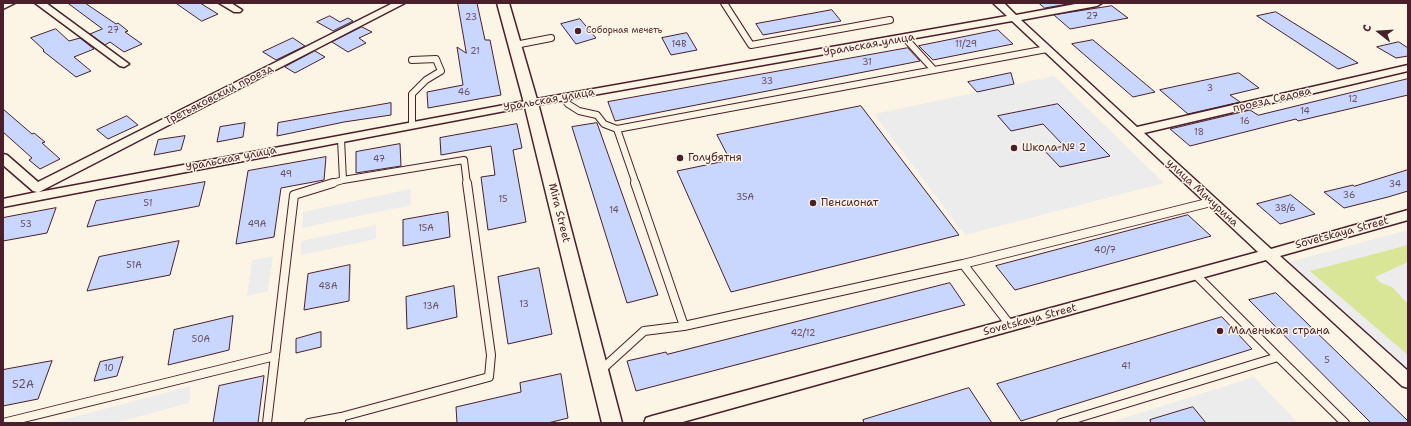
<!DOCTYPE html>
<html>
<head>
<meta charset="utf-8">
<style>
	body { margin:0 }
	#map { position:relative; width:1411px; height:426px; overflow:hidden; background:#fcf5e5; font-family:"Shantell Sans",sans-serif }
	canvas { display:block }
	.frame { position:absolute; inset:0; border:4px solid #4a1f2b; pointer-events:none }
	.north { position:absolute; left:1359px; top:12px; width:40px; height:40px; -webkit-text-stroke:3px #fcf5e5; paint-order:stroke; rotate:287deg; font-size:11px; font-weight:700; line-height:16px; text-align:center; color:#4a1f2b }
	.north::after { content:''; display:block; margin:auto; width:14px; height:18px; background:#4a1f2b; clip-path:polygon(50% 0,100% 100%,50% 72%,0 100%) }
</style>
</head>
<body>
<div id="map">
<canvas width="1411" height="426"></canvas>
<div class="frame"></div>
<div class="north">С</div>
</div>
<script>
const c = document.querySelector('canvas').getContext('2d');
c.lineJoin = 'round';
function fillPath(path, color) { c.fillStyle = color; c.fill(path, 'evenodd'); }
function stroke(path, color, width, dash) { c.strokeStyle = color; c.lineWidth = width; c.lineCap = dash ? 'butt' : 'round'; c.setLineDash(dash || []); c.stroke(path); }
function drawText(font, color, halo, rows, align = 'center') {
  c.font = font + ' "Shantell Sans",sans-serif'; c.lineWidth = 3; c.setLineDash([]); c.textBaseline = 'middle'; c.strokeStyle = halo; c.fillStyle = color; for (const [text, x, y, turn = 0] of rows) {
    c.save(); c.translate(x, y); c.rotate((+turn || 0) * Math.PI / 180); c.textAlign = isNaN(turn) ? turn : align; if (halo) c.strokeText(text, 0, 0); c.fillText(text, 0, 0); c.restore();
  }
}
fillPath(new Path2D(`
	M1054,76L1164,183L965,235L874,114Z
	M410,189L411,205L302,228L303,212Z
	M376,225V239L301,255V241Z
	M1408,230V371L1289,262Z
	M273,256L268,291L247,296L252,260Z
	M1254,377L1298,423H1108Z
	M191,386L189,403L115,423H51Z`), '#edecec');
fillPath(new Path2D(`
	M1408,245V262L1375,277L1381,283L1392,287L1408,304V355L1310,271Z`), '#d9e597');
const building = new Path2D(`
	M68,3H85L116,24L118,23L128,31L125,32L142,44L124,52L110,42L105,45L90,34L102,29Z
	M176,3H200L218,14L202,21Z
	M458,3H477L485,40H490L501,95L428,108L427,92L463,85L457,47L466,53Z
	M1039,3H1073L1045,8Z
	M1112,6L1128,18L1070,29L1054,15Z
	M832,10L841,21L763,35L756,24Z
	M1276,12L1358,63L1338,69L1257,16Z
	M330,16L340,22L348,18L353,21L333,31L317,22Z
	M580,19L596,38L576,44L561,24Z
	M362,27L372,32L359,38L366,43L348,52L332,42Z
	M56,29L69,41L80,38L94,49L74,57L91,71L76,77L43,51L44,50L31,38Z
	M998,30L1013,44L933,60L919,46Z
	M687,33L697,50L671,55L662,38Z
	M293,38L305,46L276,60L263,52Z
	M1093,40L1155,92L1133,97L1072,44Z
	M1399,42L1408,48V56L1396,58L1377,47Z
	M908,48L920,61L615,121L608,102Z
	M315,51L325,57L295,73L285,67Z
	M1011,73L1014,84L977,92L968,82Z
	M1239,73L1259,88L1230,95L1240,102L1188,114L1160,90Z
	M1408,79V95L1298,121L1296,119L1190,146L1170,129L1250,110L1258,115Z
	M391,103V115L344,122L277,136L278,123Z
	M1058,104L1110,156L1060,167L1044,150L1064,146L1043,124L1011,131L998,116Z
	M861,106L959,235L731,292L677,171L730,160L717,135Z
	M3,109L32,134L34,133L45,142L42,143L60,159L40,169L29,160L32,158L3,132Z
	M127,116L138,125L108,139L97,130Z
	M245,123L243,137L217,142L220,127Z
	M597,123L658,295L627,303L572,127Z
	M517,124L522,148L513,150L526,222L488,230L481,177L495,175L491,146L441,155L440,138Z
	M185,136L181,150L154,155L158,140Z
	M400,144L401,166L356,173V152Z
	M326,157L324,180L281,188L274,237L236,244L248,171Z
	M1408,170V191L1388,197L1344,208L1324,192L1353,185L1354,186Z
	M205,182L199,206L87,227L96,201Z
	M1291,195L1315,214L1280,224L1257,204Z
	M56,208L47,233L3,241V218Z
	M448,212L450,237L403,246V220Z
	M1188,215L1211,236L1015,290L996,266Z
	M179,241L170,275L87,291L99,257Z
	M350,265L349,301L304,310L308,274Z
	M539,268L552,334L508,344L498,277Z
	M950,283L965,305L636,391L627,361L666,352L667,354Z
	M454,286L457,317L407,329L406,297Z
	M1276,293L1408,421V423H1371L1249,300Z
	M233,316L229,350L168,365L174,330Z
	M1222,317L1252,349L1021,421L997,384Z
	M321,332V347L296,353V339Z
	M123,357L117,376L94,381L100,362Z
	M52,361L38,399L3,406V370Z
	M561,374L568,418L548,423H457L456,407L521,392L520,383Z
	M264,376L258,423H213L219,386Z
	M969,388L992,423H864L863,420Z
	M1193,407L1206,423H1151L1150,420Z`);
fillPath(building, '#c9d6fd');
stroke(building, '#4a1f2b', 1);
const serviceFar1 = new Path2D(`
	M724,3L751,45L890,20
	M905,38L934,70
	M515,45L551,38
	M412,60L436,59L441,71L426,80L412,94V125
	M563,97L568,104L579,111L597,115L604,124L617,129
	M341,139L343,180L464,160L467,184
	M329,184L343,180
	M636,184L617,129L1047,49`);
const service = new Path2D(`
	M635,183L684,326L963,264L1010,325
	M963,264L1211,202
	M1196,275L1278,357
	M600,371L644,331L684,326
	M3,423L275,356
	M267,423L294,195L333,183
	M309,423L341,417
	M341,423V417L489,377L491,355L467,183
	M1061,423L1278,357L1345,423`);
const minor = new Path2D(`
	M3,3H15L3,9Z
	M35,3H46L129,64L124,67L120,66Z
	M219,3H231L242,10L240,12H234Z
	M393,3H405L39,192L531,100L1007,16L993,3H1004L1016,15L1081,3H1102L1097,6L1021,20L1137,127L1408,65V71L1144,133L1271,249L1408,210V220L1280,256L1408,371V388L1402,386L1266,260L679,423H644L646,418L652,416L1258,252L1012,21L531,106L3,207V199L37,192L33,191L3,165V154L7,155L38,182Z`);
const tertiary = new Path2D(`
	M497,3H509L538,103L622,423H602L524,103Z`);
stroke(serviceFar1, '#4a1f2b', 8);
stroke(service, '#4a1f2b', 10);
stroke(minor, '#4a1f2b', 3);
stroke(tertiary, '#4a1f2b', 3);
stroke(serviceFar1, '#fcf5e5', 6);
stroke(service, '#fcf5e5', 8);
fillPath(minor, '#fcf5e5');
fillPath(tertiary, '#fcf5e5');
for (const [x, y, r, color] of [
	[578,31,4,"#4a1f2b"],
	[1014,148,4,"#4a1f2b"],
	[680,158,4,"#4a1f2b"],
	[813,203,4,"#4a1f2b"],
	[1220,331,4,"#4a1f2b"]
]) { const dot = new Path2D(); dot.arc(x, y, r, 0, 2 * Math.PI); c.fillStyle = color; c.fill(dot); stroke(dot, '#fcf5e5', 1.5); }
drawText('9px', '#6a4d60', null, [
	["27",1092,17],
	["23",471,18],
	["27",113,31],
	["14В",679,45],
	["11/29",966,45],
	["21",475,52],
	["31",867,63],
	["33",767,82],
	["3",1210,89],
	["46",464,93],
	["12",1353,100],
	["14",1305,112],
	["16",1245,122],
	["18",1199,133],
	["47",379,160],
	["49",286,175],
	["34",1395,185],
	["36",1349,196],
	["35А",745,198],
	["15",503,200],
	["51",148,204],
	["38/6",1285,209],
	["14",614,211],
	["53",26,225],
	["49А",257,225],
	["15А",426,229],
	["40/7",1105,251],
	["51А",134,266],
	["48А",328,287],
	["13",524,305],
	["13А",431,307],
	["42/12",803,334],
	["50А",201,340],
	["5",1327,361],
	["41",1126,367],
	["10",109,369]
]);
drawText('9px', '#4a1f2b', '#fcf5e5', [
	["Соборная мечеть",586,31]
], 'left');
drawText('11px', '#4a1f2b', '#fcf5e5', [
	["Уральская улица",869,45,-10],
	["Третьяковский проезд",219,95,-27],
	["Уральская улица",549,100,-10],
	["проезд Седова",1272,100,-13],
	["Уральская улица",231,159,-11],
	["улица Мичурина",1202,193,43],
	["Mira Street",559,213,76],
	["Sovetskaya Street",1342,233,-15],
	["Sovetskaya Street",1030,320,-15]
]);
drawText('11px', '#4a1f2b', '#fcf5e5', [
	["Школа № 2",1022,148],
	["Голубятня",688,158],
	["Пенсионат",821,203],
	["Маленькая страна",1228,331]
], 'left');
drawText('11px', '#6a4d60', null, [
	["52А",23,385]
]);
</script>
</body>
</html>
